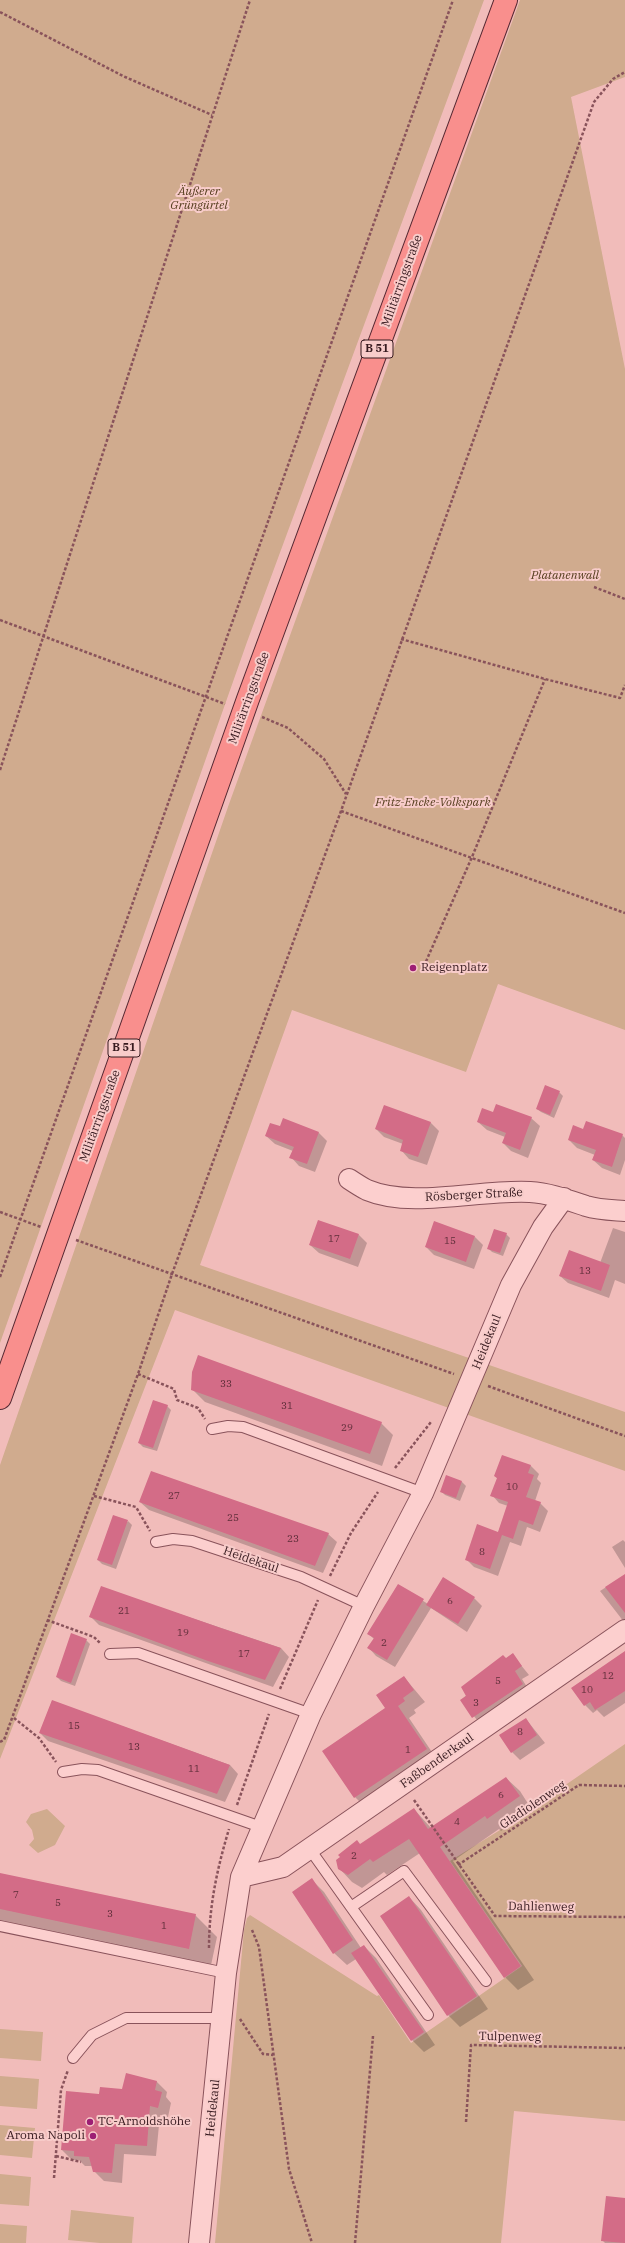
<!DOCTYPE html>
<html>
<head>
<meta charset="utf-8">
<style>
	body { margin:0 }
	canvas { display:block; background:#f1bcba }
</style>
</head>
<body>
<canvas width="625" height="2243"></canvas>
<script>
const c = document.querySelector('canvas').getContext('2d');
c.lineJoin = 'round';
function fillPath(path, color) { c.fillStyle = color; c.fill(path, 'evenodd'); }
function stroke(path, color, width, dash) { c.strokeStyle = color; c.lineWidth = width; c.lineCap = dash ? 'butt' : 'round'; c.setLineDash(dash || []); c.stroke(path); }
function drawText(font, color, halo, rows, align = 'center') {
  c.font = font + ' "IBM Plex Serif",serif'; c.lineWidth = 4; c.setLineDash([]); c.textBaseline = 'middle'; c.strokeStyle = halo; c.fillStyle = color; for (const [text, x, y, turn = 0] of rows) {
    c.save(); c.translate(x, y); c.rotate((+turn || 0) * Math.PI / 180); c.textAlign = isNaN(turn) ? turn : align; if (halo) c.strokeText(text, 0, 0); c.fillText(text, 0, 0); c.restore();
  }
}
fillPath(new Path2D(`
	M0,0H484L247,642L0,1343Z
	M520,0H625V77L571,97L625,369V1030L498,984L466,1072L292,1010L200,1265L625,1412V1471L175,1310L0,1759V1465L229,804Z
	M625,1744V2121L514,2111L501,2243H215L244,1930L247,1918L250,1915L377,1996L379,1995L411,2043L522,1966L450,1861L500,1830Z
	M47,1809L65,1826L55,1845L38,1853L29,1845L34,1839L32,1830L26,1822L31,1814Z
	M0,2029L43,2032L41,2061L0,2058Z
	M0,2076L39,2079L37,2109L0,2106Z
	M0,2125L35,2128L32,2158L0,2155Z
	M0,2174L31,2177L29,2206L0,2204Z
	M71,2210L134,2217L132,2243H100L68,2240Z
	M0,2224L27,2226L26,2243H0Z`), '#d0ab8e');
fillPath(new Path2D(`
	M559,1092L563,1096L554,1118L541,1112L537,1109Z
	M384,1106L431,1123L439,1131L427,1165L409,1159L401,1150L403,1144L384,1137L376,1129Z
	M494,1113L531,1118L540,1126L528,1158L511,1151L503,1143L505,1137L487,1130L478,1122Z
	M284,1120L319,1133L327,1141L315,1172L299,1166L291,1157L293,1151L275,1144L266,1136L280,1128Z
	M584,1130L622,1135L625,1138V1160L620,1175L602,1168L593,1160L595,1155L577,1148L569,1140Z
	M613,1228L625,1232V1284L615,1280L609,1298L568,1283L560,1276L600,1263Z
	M506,1234L510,1238L503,1256L492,1252L488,1248Z
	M359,1235L367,1243L358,1267L319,1253L310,1245Z
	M475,1237L483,1245L474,1269L434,1255L426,1247Z
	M192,1389L381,1423L393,1435L382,1466L205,1402Z
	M167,1406L171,1410L157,1451L143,1447L139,1443Z
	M502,1456L531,1466L539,1474L537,1479L541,1483L535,1501L540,1503L548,1511L540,1532L527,1527L521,1546L510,1542L498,1576L474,1567L466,1559L498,1533L508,1506L499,1503L492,1495L498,1479L495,1476Z
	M446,1477L462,1482L466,1486L460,1501L445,1495L441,1491Z
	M140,1502L328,1534L337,1542L323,1573L149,1510Z
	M128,1521L132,1525L116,1569L102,1564L98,1560Z
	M623,1540L625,1542V1568L612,1547Z
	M625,1575V1621L624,1622L600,1591Z
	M398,1585L428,1604L474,1598L482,1606L467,1632L431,1608L395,1667L376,1656L369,1648L374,1639L369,1634Z
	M102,1588L281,1648L289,1657L273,1687L99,1625L91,1617Z
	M86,1640L90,1644L75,1686L61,1681L57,1677Z
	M512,1654L529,1675L522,1679L530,1692L481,1725L461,1700Z
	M625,1659V1703L604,1717L597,1710L593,1713L585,1705Z
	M404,1677L425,1702L414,1710L416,1713L409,1718L438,1761L367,1809L355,1797L324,1751L387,1708Z
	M52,1701L230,1765L238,1774L225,1802L48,1741L40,1733Z
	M526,1719L545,1743L520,1760L512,1752Z
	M506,1778L520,1791L532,1810L501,1831L499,1829L453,1861L534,1980L518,1990L505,1977L420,1853L387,1875L384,1872L362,1888L352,1882L339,1868L361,1845L414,1809L431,1828Z
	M0,1874L195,1915L217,1937L210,1970L0,1926Z
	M312,1880L324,1892L361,1948L364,1946L376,1958L435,2045L424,2052L412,2040L356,1959L347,1965L334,1953Z
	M409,1897L421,1910L488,2009L460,2027L448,2015Z
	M127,2074L157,2082L167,2092L166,2097L171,2103L168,2117L160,2115L156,2156L124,2154L122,2183L104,2181L94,2171L92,2166H85L79,2160H72L62,2150L100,2095L123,2090Z
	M625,2199V2243H605L603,2241Z`), '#0003');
fillPath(new Path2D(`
	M545,1085L560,1091L550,1115L536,1109Z
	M496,1104L532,1117L520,1150L502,1143L506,1133L477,1122L482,1108L493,1112Z
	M384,1105L431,1122L418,1157L400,1151L403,1140L375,1129Z
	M283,1118L319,1132L307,1164L289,1158L294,1147L265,1136L270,1123L280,1126Z
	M586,1121L623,1134L612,1167L592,1160L596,1150L568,1140L573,1125L583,1129Z
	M318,1220L359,1234L350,1259L309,1245Z
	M434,1221L475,1236L466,1262L425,1247Z
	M494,1229L507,1233L500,1253L487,1249Z
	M569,1250L610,1265L601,1291L559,1276Z
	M198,1355L382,1422L370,1454L191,1390L192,1372Z
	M153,1400L168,1405L153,1448L138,1443Z
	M502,1455L531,1465L528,1473L534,1475L526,1497L541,1502L533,1525L519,1520L513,1539L502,1535L490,1569L465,1560L477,1524L498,1532L508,1502L490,1496L497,1478L494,1476Z
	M151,1471L329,1533L315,1566L139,1502Z
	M446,1475L462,1481L456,1498L440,1492Z
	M113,1515L128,1520L112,1565L97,1560Z
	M625,1574V1613L605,1587Z
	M443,1577L475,1597L458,1624L426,1605Z
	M398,1584L424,1599L387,1660L367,1648L374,1638L367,1634Z
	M101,1586L221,1628L281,1648L265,1680L208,1661L89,1617Z
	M71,1633L87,1639L71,1683L56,1677Z
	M625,1651V1691L595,1710L590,1702L584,1706L571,1688Z
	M513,1653L522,1666L515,1671L523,1684L472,1718L460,1700L466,1696L461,1687L503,1655L506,1658Z
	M404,1676L414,1690L403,1698L405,1701L398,1706L427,1749L354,1798L322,1751L385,1708L376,1695Z
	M52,1700L230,1765L217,1794L39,1733Z
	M526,1718L537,1735L511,1753L499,1735Z
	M506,1777L520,1796L487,1819L485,1816L440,1847L521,1966L504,1978L409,1839L373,1862L370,1859L348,1875L338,1869L336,1860L340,1857L338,1855L357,1840L360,1844L414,1808L428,1829Z
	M0,1873L196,1914L189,1949L0,1909Z
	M312,1878L353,1940L333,1954L292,1892Z
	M409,1896L477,1996L447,2016L380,1916Z
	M364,1945L424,2032L411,2041L351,1953Z
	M126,2073L157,2081L155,2090L162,2092L158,2108L150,2106L147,2146L115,2144L112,2173L93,2172L89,2157L74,2156V2151L61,2150L66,2091L99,2094L100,2087L122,2089Z
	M606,2196L625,2198V2243L601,2241Z`), '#d36c87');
const service = new Path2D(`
	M212,1429L228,1426L243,1427L423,1493
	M156,1542L173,1539L192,1541L301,1577L364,1606
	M110,1654L138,1653L311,1714
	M63,1772L82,1769L98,1770L261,1827
	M309,1848L351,1907L404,1871L486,1981
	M351,1907L428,2015
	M0,1926L226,1973
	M73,2058L92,2035L126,2018H222`);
const minor = new Path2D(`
	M349,1179C355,1183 361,1187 367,1190C412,1209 481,1189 530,1192C549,1193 568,1200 586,1206C599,1210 612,1210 625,1211
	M241,1877L283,1867L625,1630
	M199,2243L226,1973L241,1877L311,1714L364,1606L423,1493L511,1285L543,1227L564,1198`);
const primary = new Path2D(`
	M0,1398L248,699L506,0`);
stroke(service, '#89535b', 12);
stroke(minor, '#89535b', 22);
stroke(primary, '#562832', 24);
stroke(new Path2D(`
	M0,12L123,76L212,115
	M594,587L625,599
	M0,620L225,704
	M401,639L545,679L620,698L625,685
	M262,717L288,728L324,759L346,794
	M0,770L250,0
	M341,811L625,913
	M424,966L472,857L545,679
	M0,1212L41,1227
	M76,1240L454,1374
	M0,1277L453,0
	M138,1374L174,1389L177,1400L198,1408L205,1419
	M488,1386L625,1436
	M395,1468L431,1422
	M94,1496L136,1507L150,1531
	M330,1576L351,1533L378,1492
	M47,1620L94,1637L101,1644
	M280,1689L318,1600
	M14,1718L39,1738L56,1762
	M0,1742L4,1740L138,1374L172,1274L341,811L594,102L613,79L625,72
	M414,1800L495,1916L625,1917
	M237,1805L269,1714
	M458,1865L579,1785L625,1786
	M252,1930L259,1947L289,2169L312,2243
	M209,1948C209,1906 217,1869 229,1829
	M240,2019L263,2054L273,2055
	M466,2122L471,2045L625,2048
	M56,2156L81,2162
	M54,2178L61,2090L68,2070
	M355,2243L373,2036`), '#89535b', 2.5, [3, 2]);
stroke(service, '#fccfce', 10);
stroke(minor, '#fccfce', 20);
stroke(primary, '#f98f8d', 22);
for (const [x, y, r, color] of [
	[413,968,4,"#9d1e74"],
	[90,2122,4,"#9d1e74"],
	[93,2136,4,"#9d1e74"]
]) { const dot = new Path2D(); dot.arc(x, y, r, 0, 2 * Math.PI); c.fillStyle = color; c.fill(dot); stroke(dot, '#f8ccca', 1.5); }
drawText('10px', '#5e2e39', null, [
	["17",334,1239],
	["15",450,1241],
	["13",585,1271],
	["33",226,1384],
	["31",287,1406],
	["29",347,1428],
	["10",512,1487],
	["27",174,1496],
	["25",233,1518],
	["23",293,1539],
	["8",482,1552],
	["6",450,1601],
	["21",124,1611],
	["19",183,1633],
	["2",384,1643],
	["17",244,1654],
	["12",608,1676],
	["5",498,1681],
	["10",587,1690],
	["3",476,1703],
	["15",74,1726],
	["8",520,1732],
	["13",134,1747],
	["1",408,1750],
	["11",194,1769],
	["6",501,1795],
	["4",457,1822],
	["2",354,1856],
	["7",16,1895],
	["5",58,1903],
	["3",110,1914],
	["1",164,1926]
]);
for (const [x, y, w] of [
	[377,349,32],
	[124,1048,32]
]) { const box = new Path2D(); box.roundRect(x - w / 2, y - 9, w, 18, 3); c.fillStyle = '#f8ccca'; c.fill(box); stroke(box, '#371a1f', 1); }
drawText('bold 11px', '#371a1f', null, [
	["B 51",377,349],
	["B 51",124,1048]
]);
drawText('italic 12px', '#553e1e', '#f8ccca', [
	["Äußerer",199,192],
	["Grüngürtel",199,206],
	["Platanenwall",565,576],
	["Fritz-Encke-Volkspark",433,803]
]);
drawText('12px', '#371a1f', '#f8ccca', [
	["Militärringstraße",402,281,-70],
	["Militärringstraße",249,698,-70],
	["Militärringstraße",100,1116,-70],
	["Rösberger Straße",474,1195,-3],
	["Heidekaul",487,1342,-68],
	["Heidekaul",251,1560,19],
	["Faßbenderkaul",437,1761,-35],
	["Gladiolenweg",533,1805,-34],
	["Dahlienweg",541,1907,1],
	["Tulpenweg",510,2037,1],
	["Heidekaul",213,2108,-84]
]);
drawText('12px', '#371a1f', '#f8ccca', [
	["Reigenplatz",421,968],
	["TC-Arnoldshöhe",98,2122],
	["Aroma Napoli",85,2136,"right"]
], 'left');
</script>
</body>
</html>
